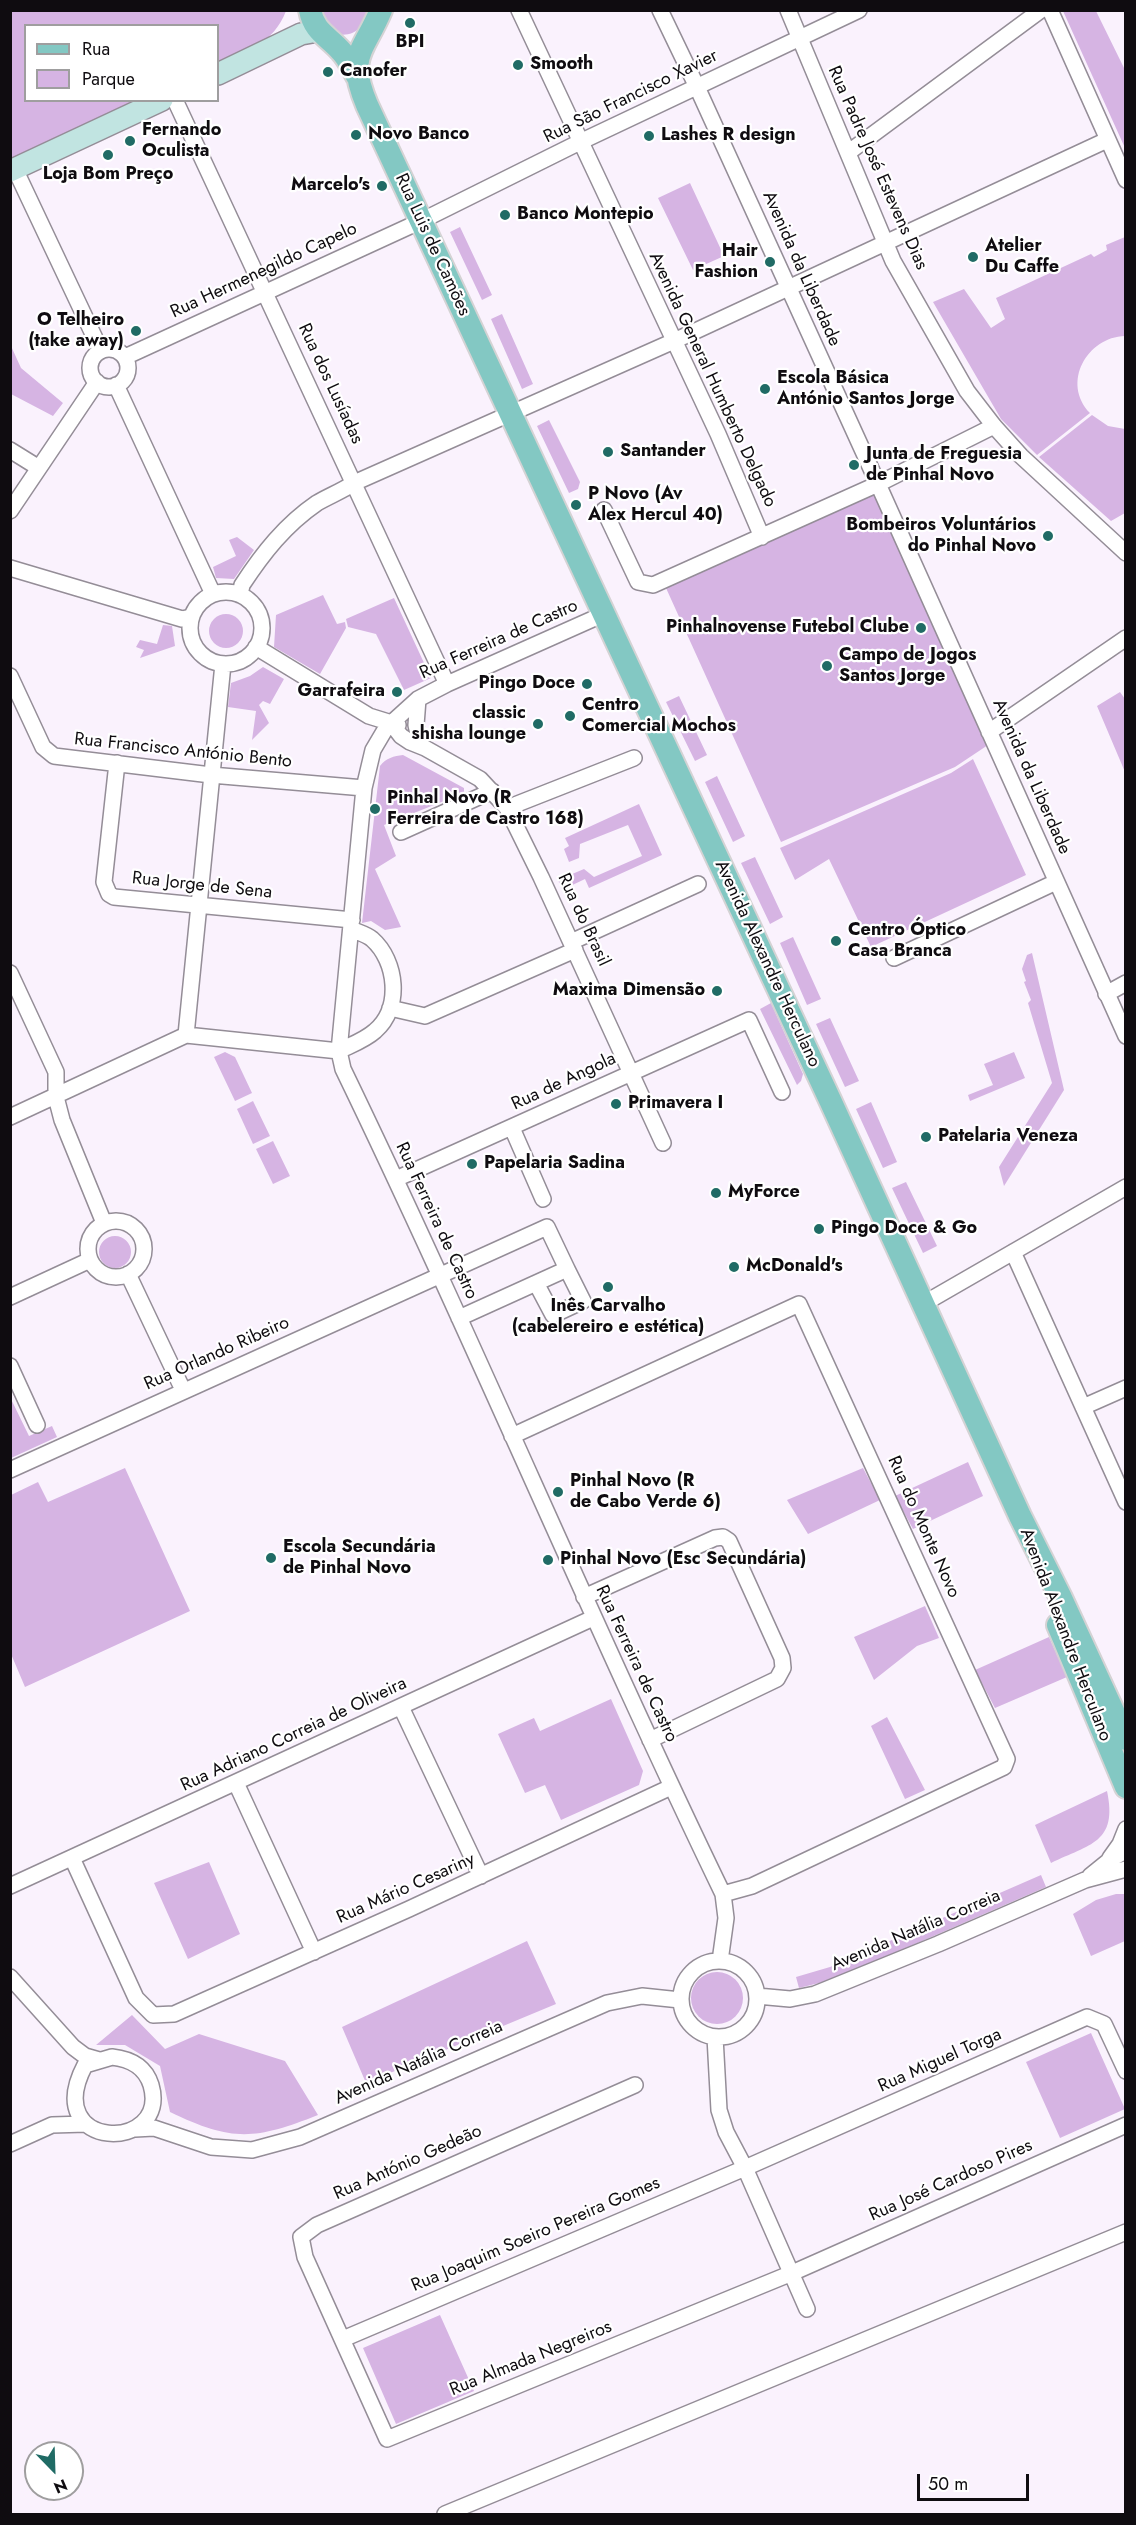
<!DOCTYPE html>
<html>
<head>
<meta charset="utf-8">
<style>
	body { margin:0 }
	#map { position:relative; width:1136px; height:2525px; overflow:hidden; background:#faf2fd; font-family:Jost,sans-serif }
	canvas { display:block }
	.frame { position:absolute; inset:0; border:12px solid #0f0c10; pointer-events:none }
	.legend { position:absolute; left:24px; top:24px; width:195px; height:78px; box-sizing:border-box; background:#fff; border:2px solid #9f9e9f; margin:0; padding:8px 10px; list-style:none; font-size:18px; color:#0f0c10 }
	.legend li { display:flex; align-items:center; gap:12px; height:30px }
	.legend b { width:30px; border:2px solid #9f9e9f }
	.north { position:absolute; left:24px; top:2441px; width:60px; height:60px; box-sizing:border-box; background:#fff; border:2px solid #9f9e9f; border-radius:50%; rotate:157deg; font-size:16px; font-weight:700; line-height:24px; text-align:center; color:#0f0c10 }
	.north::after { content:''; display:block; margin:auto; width:21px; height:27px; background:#206b65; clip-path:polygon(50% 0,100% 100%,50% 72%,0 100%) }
	.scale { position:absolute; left:917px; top:2474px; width:112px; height:27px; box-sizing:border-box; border:3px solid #0f0c10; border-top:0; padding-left:8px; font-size:18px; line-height:21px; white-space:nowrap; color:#0f0c10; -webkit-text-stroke:4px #fff; paint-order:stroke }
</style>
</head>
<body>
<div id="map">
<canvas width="1136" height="2525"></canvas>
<div class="frame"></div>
<ul class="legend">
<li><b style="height:8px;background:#83c8c3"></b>Rua</li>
<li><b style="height:16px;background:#d6b4e3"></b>Parque</li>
</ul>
<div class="north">N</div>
<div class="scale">50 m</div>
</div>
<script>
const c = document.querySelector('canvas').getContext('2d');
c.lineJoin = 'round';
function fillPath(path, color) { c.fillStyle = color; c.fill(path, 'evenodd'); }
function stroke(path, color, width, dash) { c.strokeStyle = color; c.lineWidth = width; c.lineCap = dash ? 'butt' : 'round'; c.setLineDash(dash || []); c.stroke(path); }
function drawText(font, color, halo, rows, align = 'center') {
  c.font = font + ' Jost,sans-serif'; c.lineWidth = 4.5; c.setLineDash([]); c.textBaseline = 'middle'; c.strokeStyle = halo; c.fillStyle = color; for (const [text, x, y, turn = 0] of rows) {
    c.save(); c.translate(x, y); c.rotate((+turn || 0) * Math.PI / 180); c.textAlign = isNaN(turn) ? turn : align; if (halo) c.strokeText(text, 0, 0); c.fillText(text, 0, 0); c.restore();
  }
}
fillPath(new Path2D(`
	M319,10H369C363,29 353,39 332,33Z
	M11,11H286C273,44 247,51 218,65V26H26V100L142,101L11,163Z
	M1063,11H1096L1125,70V148Z
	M690,183L724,256L693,270L658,198Z
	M460,227L492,295L482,300L450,232Z
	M1125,237V336C1087,337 1061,383 1090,413L1037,455L1001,419L933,302L964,289L991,328L1005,319L996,298L1091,254L1094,257L1107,250L1106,245Z
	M502,314L533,384L522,389L491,319Z
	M11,346L21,368L63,403L53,416L11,394Z
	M1092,415L1108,426L1125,429V513L1111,521L1039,457Z
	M549,420L580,482L578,489L569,493L537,426Z
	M874,493L988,745L955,767L781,842L666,588Z
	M237,537L254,550L234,579L216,578L213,567L236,556L229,540Z
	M323,595L337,624L345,622L346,628L320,674L274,647L276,615Z
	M394,598L431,678L404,690L376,634L348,627L346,619Z
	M209 631a17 17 0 1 1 34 0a17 17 0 1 1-34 0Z
	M163,625L172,626L175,646L140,658L144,650L136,647L140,640L157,644Z
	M263,667L284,679L270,704L263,701L259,705L269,723L252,740L256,711L228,707L231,683L250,676Z
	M1120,692L1125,699V772L1097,706Z
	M679,696L707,755L695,761L666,702Z
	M403,755L464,788V793L384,825L396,856L375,869L401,927L385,930L371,921L362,923L380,766C386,758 394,756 403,755Z
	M973,759L1026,875L871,947L829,859L795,880L780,848L951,773Z
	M717,776L745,836L733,842L705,782Z
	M639,804L662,855L589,888L585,879L562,890L558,880L584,869L594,877L642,856L628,825L580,844L579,858L569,862L564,849L569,846L565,838Z
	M755,857L783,917L770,924L741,863Z
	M793,937L821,999L807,1005L780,943Z
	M1032,953L1064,1090L1004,1186L999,1167L1052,1083L1028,1003L1031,1000L1024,982L1026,981L1022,969L1027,955Z
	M771,1003L803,1074L801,1081L797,1085L760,1009Z
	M830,1018L859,1081L845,1087L816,1024Z
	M225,1052L235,1057L252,1093L235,1101L214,1057Z
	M1014,1052L1025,1078L970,1101L968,1095L993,1085L984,1064Z
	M253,1101L270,1136L253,1144L237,1109Z
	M871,1102L897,1162L883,1168L856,1109Z
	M273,1141L290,1176L273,1184L256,1149Z
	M906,1182L937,1246L923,1253L892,1188Z
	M99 1252a16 16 0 1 1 32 0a16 16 0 1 1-32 0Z
	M10,1397L29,1436L52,1426L57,1437L11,1458Z
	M968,1462L983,1496L913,1529L895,1496Z
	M125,1468L190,1611L25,1687L11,1654V1495L38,1482L48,1502Z
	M863,1468L880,1500L808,1534L787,1500Z
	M925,1606L939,1638L917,1646L874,1680L854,1637Z
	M1049,1637L1067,1677L995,1708L975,1670Z
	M611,1699L643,1771L639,1785L561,1820L545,1785L525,1793L498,1734L534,1718L540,1731Z
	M887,1717L925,1790L905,1799L871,1726Z
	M1107,1791C1118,1843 1090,1844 1051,1863L1035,1825Z
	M209,1862L240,1934L188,1959L154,1883Z
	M1041,1875L1046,1887L835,1979L799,1988L796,1977L830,1967Z
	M1116,1894H1125V1941L1091,1956L1073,1914L1096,1900Z
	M527,1941L556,2004L366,2083L342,2027Z
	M691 1998a26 26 0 1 1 52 0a26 26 0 1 1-52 0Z
	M132,2015L165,2049L199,2034L285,2061L318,2115C255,2140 232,2142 170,2112L160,2066L125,2045H96Z
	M1091,2033L1125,2109L1060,2138L1026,2062Z
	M440,2315L474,2391L396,2424L363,2348Z`), '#d6b4e3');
const street = new Path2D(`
	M519,10L718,434L762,537
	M660,10L697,87L878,484L1126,1036
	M788,10L893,261L967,391L994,426L1021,456L1126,553
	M1050,10L1126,180
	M175,100L447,684
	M849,152L1041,10
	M15,169L101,351
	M90 368a19 19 0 1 1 38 0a19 19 0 1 1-38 0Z
	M125,357L421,221L580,142L859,10
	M116,385L213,594
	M10,450L39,468
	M604,510L638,582L653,585L878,484L994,426
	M10,511L97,382
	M10,568L182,619L191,617
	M190 628a36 36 0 1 1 72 0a36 36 0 1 1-72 0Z
	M240,595L242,585C263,553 285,525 317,503C329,496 342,491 354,483L674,341L1107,140
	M604,614L447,684L418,699L386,728L373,750L364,788L339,1051L343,1069C475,1342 591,1621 723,1894L726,1918L720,1961
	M256,647L369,716L398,725
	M10,676L43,747L54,756L211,775L364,788
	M418,699L416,725L420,742
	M391,723L401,736L410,742L425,748L480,779L507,808L541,877L663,1143
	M989,732L1126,638
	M117,763L104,882L109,894L114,897L352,920
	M507,808L634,758
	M401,832L492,791
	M571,942L698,884
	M894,958L1056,882
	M10,973L56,1072V1097L62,1120L104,1223
	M1106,994L1126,983
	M390,1008L425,1016L575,950
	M186,1035L223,664
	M339,1051C351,1045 365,1040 375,1031C402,1008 397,961 372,939C366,934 357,932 351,929
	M10,1117L186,1035L339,1051
	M512,1128L543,1199
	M396,1179L749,1020L782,1092
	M88 1249a28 28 0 1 1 56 0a28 28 0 1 1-56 0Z
	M1013,1252L1126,1502
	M128,1274L183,1390
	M536,1283L553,1315L583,1301L567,1269
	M10,1297L90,1260
	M923,1304L1126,1187
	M10,1366L37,1425
	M1083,1407L1126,1388
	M512,1436L799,1304L1007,1759L1004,1767L752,1886L723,1894
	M10,1470L547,1227L567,1269L459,1318
	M584,1597L715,1538L723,1537L729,1541L782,1658L783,1668L777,1679L650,1740
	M401,1707L481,1876
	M236,1783L314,1952
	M72,1858L136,1998L153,2015L174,2014L409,1909L671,1787
	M1110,1858L1120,1844L1126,1829
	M1090,1876L1111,1859L1126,1851
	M10,1886L593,1618
	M681 1999a38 38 0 1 1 76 0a38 38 0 1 1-76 0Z
	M10,1977L73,2047L85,2056L99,2060
	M757,1996L790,1999L815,1994L938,1944L1085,1880L1126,1869
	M715,2037L719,2110L726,2132L745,2168L807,2309
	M112,2057C130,2059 145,2066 151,2085C171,2153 39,2152 85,2065Z
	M635,2085L317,2225L301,2237L305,2257L387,2439L792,2273L1126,2125
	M135,2129L154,2128L211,2147L252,2150L300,2137L607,2003L642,1996L680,2000
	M10,2144L52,2125L86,2124
	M343,2339L745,2168L1087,2017L1104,2024L1126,2071
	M445,2514L1126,2232`);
const secondary = new Path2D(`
	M218,74L301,34L318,31
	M10,171L162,100`);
const primary = new Path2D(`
	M310,10C314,32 328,36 341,51C348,58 352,68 357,76
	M381,10C363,53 346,55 367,105L830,1100L1020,1516L1061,1598L1126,1739
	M1058,1625L1126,1787`);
stroke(street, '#948d97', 18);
stroke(secondary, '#948d97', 24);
stroke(primary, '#d4d3d4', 26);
stroke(street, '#fff', 15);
stroke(secondary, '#c1e4e1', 21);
stroke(primary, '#83c8c3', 22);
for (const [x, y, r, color] of [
	[410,23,6,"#206b65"],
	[518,65,6,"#206b65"],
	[328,72,6,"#206b65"],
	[356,135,6,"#206b65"],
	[649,136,6,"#206b65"],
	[130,141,6,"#206b65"],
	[108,155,6,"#206b65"],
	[382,186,6,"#206b65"],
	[505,215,6,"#206b65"],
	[973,257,6,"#206b65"],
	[770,262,6,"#206b65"],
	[136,331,6,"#206b65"],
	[765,389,6,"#206b65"],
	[608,452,6,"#206b65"],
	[854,465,6,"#206b65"],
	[576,505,6,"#206b65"],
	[1048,536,6,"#206b65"],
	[921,628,6,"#206b65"],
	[827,666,6,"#206b65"],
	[587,684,6,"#206b65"],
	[397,692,6,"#206b65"],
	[570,716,6,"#206b65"],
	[538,724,6,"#206b65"],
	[375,809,6,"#206b65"],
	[836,941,6,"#206b65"],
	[717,991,6,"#206b65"],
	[616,1104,6,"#206b65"],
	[926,1137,6,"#206b65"],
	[472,1164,6,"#206b65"],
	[716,1193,6,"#206b65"],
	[819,1229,6,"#206b65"],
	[734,1267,6,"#206b65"],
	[608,1287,6,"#206b65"],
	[558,1492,6,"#206b65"],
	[271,1558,6,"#206b65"],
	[548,1560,6,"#206b65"]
]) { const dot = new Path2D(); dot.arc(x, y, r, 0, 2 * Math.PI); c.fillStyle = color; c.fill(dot); stroke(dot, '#fff', 2); }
drawText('bold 18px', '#0f0c10', '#fff', [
	["BPI",410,43,"center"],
	["Smooth",530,65],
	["Canofer",340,72],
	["Fernando",142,131],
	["Oculista",142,152],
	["Novo Banco",368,135],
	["Lashes R design",661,136],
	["Loja Bom Preço",108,175,"center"],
	["Marcelo's",370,186,"right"],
	["Banco Montepio",517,215],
	["Atelier",985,247],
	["Du Caffe",985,268],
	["Hair",758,252,"right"],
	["Fashion",758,273,"right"],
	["O Telheiro",124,321,"right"],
	["(take away)",124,342,"right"],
	["Escola Básica",777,379],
	["António Santos Jorge",777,400],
	["Santander",620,452],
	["Junta de Freguesia",866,455],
	["de Pinhal Novo",866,476],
	["P Novo (Av",588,495],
	["Alex Hercul 40)",588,516],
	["Bombeiros Voluntários",1036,526,"right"],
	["do Pinhal Novo",1036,547,"right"],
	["Pinhalnovense Futebol Clube",909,628,"right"],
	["Campo de Jogos",839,656],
	["Santos Jorge",839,677],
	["Pingo Doce",575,684,"right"],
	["Garrafeira",385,692,"right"],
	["Centro",582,706],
	["Comercial Mochos",582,727],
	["classic",526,714,"right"],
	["shisha lounge",526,735,"right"],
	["Pinhal Novo (R",387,799],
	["Ferreira de Castro 168)",387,820],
	["Centro Óptico",848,931],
	["Casa Branca",848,952],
	["Maxima Dimensão",705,991,"right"],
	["Primavera I",628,1104],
	["Patelaria Veneza",938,1137],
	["Papelaria Sadina",484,1164],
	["MyForce",728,1193],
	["Pingo Doce & Go",831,1229],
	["McDonald's",746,1267],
	["Inês Carvalho",608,1307,"center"],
	["(cabelereiro e estética)",608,1328,"center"],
	["Pinhal Novo (R",570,1482],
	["de Cabo Verde 6)",570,1503],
	["Escola Secundária",283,1548],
	["de Pinhal Novo",283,1569],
	["Pinhal Novo (Esc Secundária)",560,1560]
], 'left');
drawText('18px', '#0f0c10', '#fff', [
	["Rua São Francisco Xavier",631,97,-26],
	["Rua Padre José Estevens Dias",877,168,66],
	["Rua Luis de Camões",432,245,65],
	["Avenida da Liberdade",801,269,66],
	["Rua Hermenegildo Capelo",264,271,-25],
	["Avenida General Humberto Delgado",712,380,65],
	["Rua dos Lusíadas",330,384,65],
	["Rua Ferreira de Castro",499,640,-24],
	["Rua Francisco António Bento",183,751,6],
	["Avenida da Liberdade",1031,777,66],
	["Rua Jorge de Sena",202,886,6],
	["Rua do Brasil",583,920,65],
	["Avenida Alexandre Herculano",767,964,65],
	["Rua de Angola",564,1082,-25],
	["Rua Ferreira de Castro",436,1221,65],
	["Rua Orlando Ribeiro",217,1354,-24],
	["Rua do Monte Novo",923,1527,66],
	["Avenida Alexandre Herculano",1065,1635,69],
	["Rua Ferreira de Castro",636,1664,65],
	["Rua Adriano Correia de Oliveira",294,1735,-25],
	["Rua Mário Cesariny",406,1889,-24],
	["Avenida Natália Correia",916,1931,-23],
	["Rua Miguel Torga",940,2061,-24],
	["Avenida Natália Correia",419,2063,-24],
	["Rua António Gedeão",408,2163,-24],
	["Rua José Cardoso Pires",951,2181,-24],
	["Rua Joaquim Soeiro Pereira Gomes",536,2235,-23],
	["Rua Almada Negreiros",531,2359,-22]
]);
</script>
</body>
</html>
